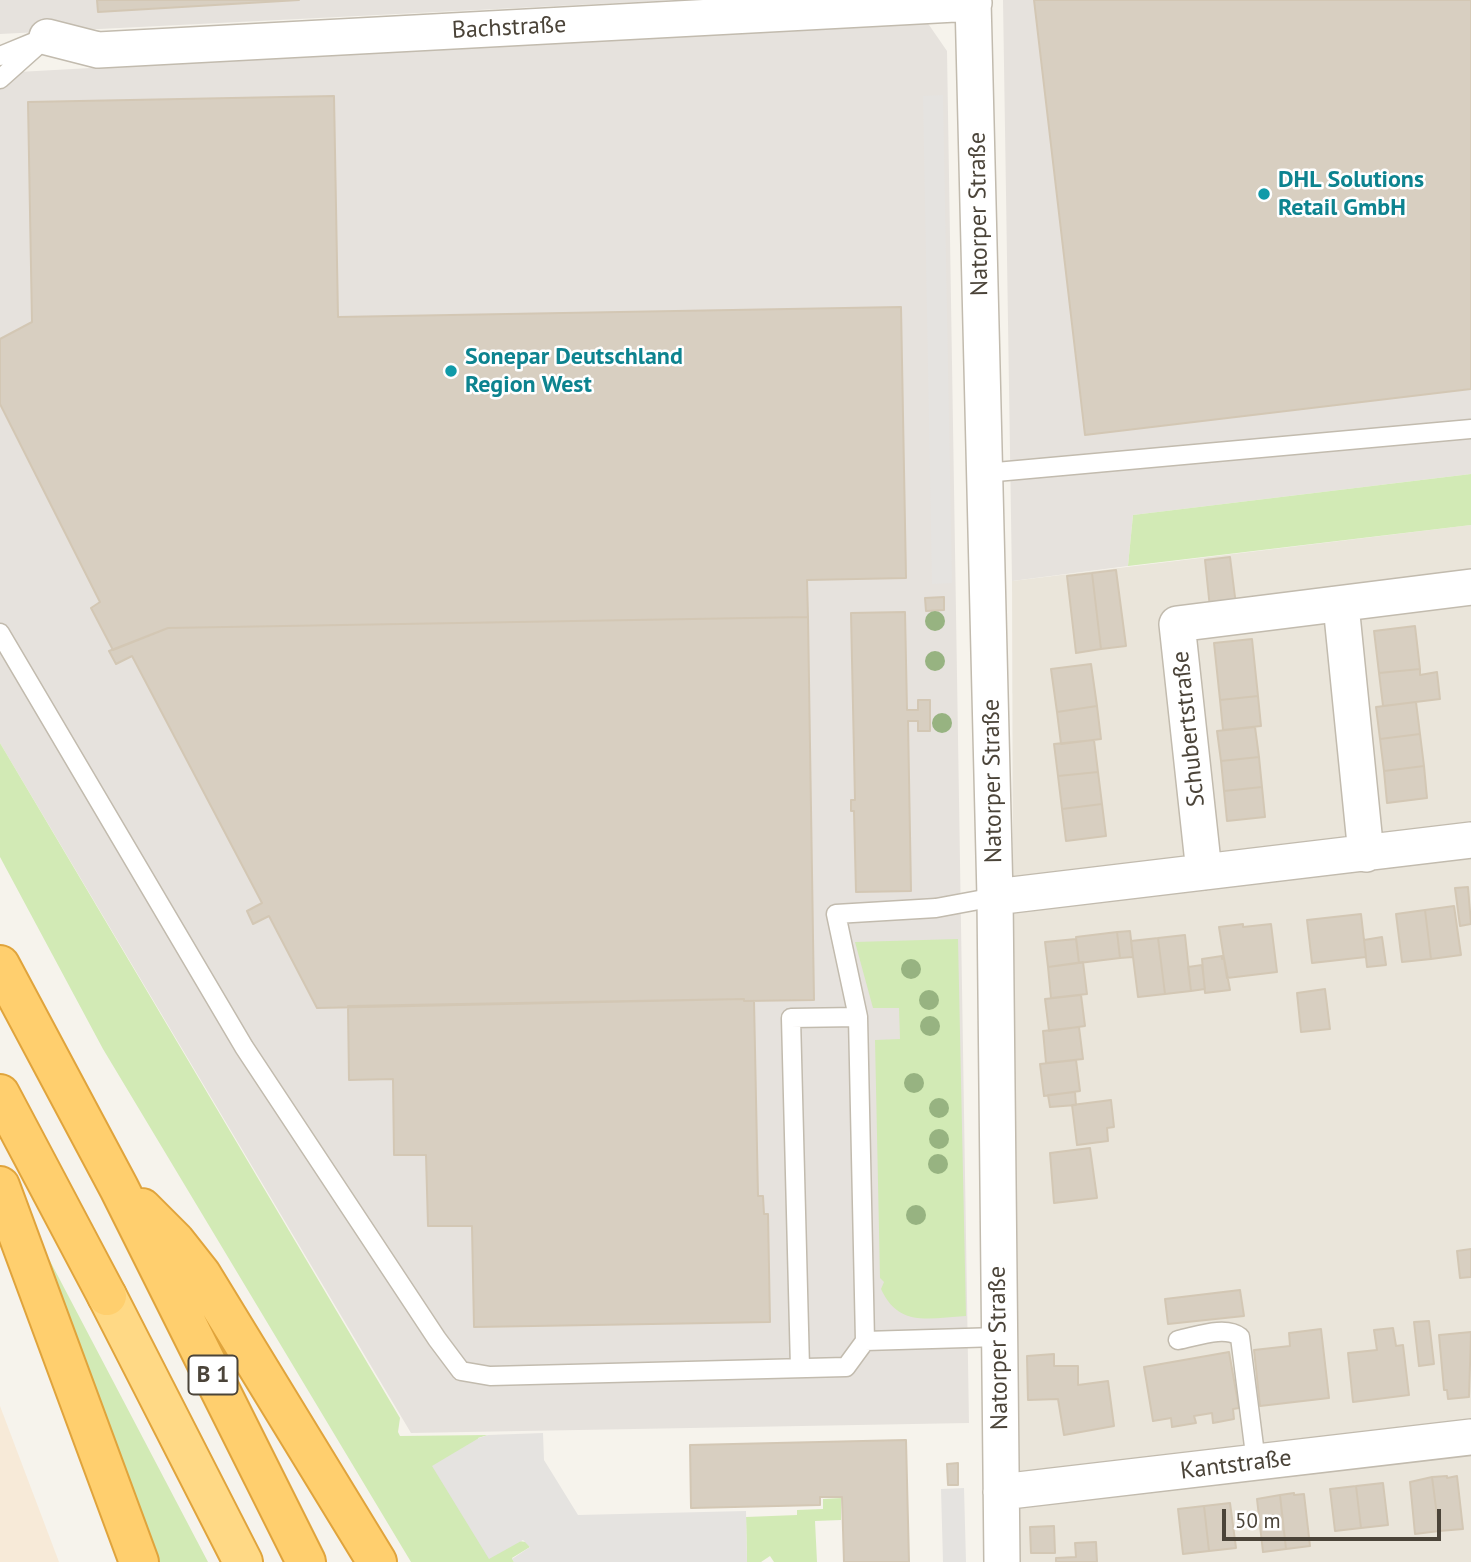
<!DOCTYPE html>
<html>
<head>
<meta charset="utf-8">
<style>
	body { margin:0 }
	#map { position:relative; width:1471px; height:1562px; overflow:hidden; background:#f6f3ec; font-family:"PT Sans",sans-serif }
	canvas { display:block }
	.scale { position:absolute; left:1222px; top:1509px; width:219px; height:32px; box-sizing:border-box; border:4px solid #4b4439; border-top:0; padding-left:9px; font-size:21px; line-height:24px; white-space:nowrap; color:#4b4439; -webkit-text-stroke:5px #fff; paint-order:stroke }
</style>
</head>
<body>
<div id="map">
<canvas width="1471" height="1562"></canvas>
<div class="scale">50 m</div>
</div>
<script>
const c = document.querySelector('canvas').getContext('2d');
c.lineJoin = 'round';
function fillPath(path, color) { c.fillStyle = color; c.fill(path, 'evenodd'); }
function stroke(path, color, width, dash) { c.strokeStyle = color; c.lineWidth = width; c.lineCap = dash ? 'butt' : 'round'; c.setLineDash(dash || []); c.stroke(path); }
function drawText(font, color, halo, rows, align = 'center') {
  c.font = font + ' "PT Sans",sans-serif'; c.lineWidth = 5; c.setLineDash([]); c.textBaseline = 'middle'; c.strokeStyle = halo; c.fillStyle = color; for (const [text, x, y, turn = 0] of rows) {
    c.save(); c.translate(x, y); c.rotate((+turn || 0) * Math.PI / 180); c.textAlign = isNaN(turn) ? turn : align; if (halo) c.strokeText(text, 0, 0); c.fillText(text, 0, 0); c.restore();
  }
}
fillPath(new Path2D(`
	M1471,525V1562H1015L1012,581Z`), '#eae5da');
fillPath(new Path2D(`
	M0,1406L59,1562H0Z`), '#f7ead8');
fillPath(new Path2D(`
	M0,0H676L0,34Z
	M1003,0H1471V474L1133,515L1128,566L1012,581Z
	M927,22L947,51L969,1423L411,1433L0,743V73Z`), '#e6e2dd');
fillPath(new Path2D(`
	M1471,474V525L1128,566L1133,515Z
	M0,743L400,1418L398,1432L400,1436L488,1435L478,1438L519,1541L526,1542L530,1547L512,1558L514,1562H411L103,1049L0,857Z
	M958,939L966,1316C930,1318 899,1328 881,1289L884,1282L880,1278L875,1040L900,1039L899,1008H873L855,942Z
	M28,1219L208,1562H153Z
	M841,1498V1520L815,1521L817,1562H774L770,1556L761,1562H747L746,1517L797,1515V1510L823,1509V1499Z`), '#d2eab5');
fillPath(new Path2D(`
	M943,95L952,583L932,584L923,96Z
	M543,1433L544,1460L578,1515L746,1511L747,1562H514L512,1559L530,1547L523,1540L489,1559L432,1466L479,1438L488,1435Z
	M964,1488L966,1562H943L941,1489Z`), '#e5e3e0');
const building = new Path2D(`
	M97,0H299L98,12Z
	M1034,0H1471V389L1085,435Z
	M334,96L338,317L901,307L906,578L807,580L808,617L168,628L113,650L91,608L100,602L0,404V339L32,322L28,102Z
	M1230,557L1236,605L1210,608L1205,560Z
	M1116,570L1126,646L1101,649L1092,573Z
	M1092,573L1101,649L1076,653L1067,576Z
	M944,597V610L926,611L925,598Z
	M905,612L907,710H918V700H930V731H918V721H908L911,891L856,892L854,811H851V800H855L851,613Z
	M808,617L814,1000L744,1001V999L317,1008L269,916L253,924L247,911L262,903L132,656L116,664L109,651L168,628Z
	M1415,626L1420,669L1379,673L1374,631Z
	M1252,639L1258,696L1220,700L1214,643Z
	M1091,664L1097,706L1057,712L1051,669Z
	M1420,669V675L1437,672L1440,699L1383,706L1379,673Z
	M1258,696L1261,726L1223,730L1220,700Z
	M1416,702L1420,734L1380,739L1376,707Z
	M1097,706L1101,739L1061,744L1057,712Z
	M1255,727L1259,757L1221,761L1217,731Z
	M1420,734L1424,766L1384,771L1380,739Z
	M1094,740L1098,772L1058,776L1054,744Z
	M1259,757L1262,787L1224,791L1221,761Z
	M1424,766L1427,798L1387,803L1384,771Z
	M1098,772L1102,804L1062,809L1058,776Z
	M1262,787L1265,817L1227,821L1224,791Z
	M1102,804L1106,836L1066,841L1062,809Z
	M1468,887L1471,924L1460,926L1455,888Z
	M1454,906L1461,955L1431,959L1425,910Z
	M1425,910L1431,959L1402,962L1396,914Z
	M1361,914L1366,957L1312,963L1307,920Z
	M1243,924V927L1271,924L1277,972L1227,978L1219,927Z
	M1130,931L1133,957L1120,958L1117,932Z
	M1117,932L1120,958L1079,963L1076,937Z
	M1185,935L1191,991L1165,994L1158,938Z
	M1382,937L1386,965L1367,967L1364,940Z
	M1158,938L1165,994L1138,997L1131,941Z
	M1076,939L1079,963L1048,967L1045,942Z
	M1222,956V959L1224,958L1230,990L1205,993L1202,959Z
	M1083,962L1087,994L1051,998L1048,967Z
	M1202,965L1205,989L1191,991L1188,967Z
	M1325,989L1330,1029L1301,1032L1297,993Z
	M1081,995L1085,1026L1049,1031L1045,999Z
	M744,999V1001H754L758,1196H763L764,1214H768L770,1322L474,1327L472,1226H428L426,1155H394L393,1079L349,1080L348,1006Z
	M1079,1027L1083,1059L1046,1063L1043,1031Z
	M1076,1060L1080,1091L1044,1096L1040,1064Z
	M1075,1092L1076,1105L1050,1107L1048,1095Z
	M1111,1100L1114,1127L1107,1128L1108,1141L1077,1145L1072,1105Z
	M1090,1148L1097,1198L1054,1203L1050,1153Z
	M1471,1249V1277L1460,1278L1457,1251Z
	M1240,1290L1244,1316L1168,1324L1165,1299Z
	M1429,1321L1434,1364L1419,1366L1414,1322Z
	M1393,1328L1396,1346L1403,1345L1409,1395L1353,1402L1348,1353L1377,1350L1374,1330Z
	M1321,1329L1329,1398L1260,1406L1254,1350L1290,1346L1289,1333Z
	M1471,1332L1469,1397L1448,1399L1447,1390H1444L1439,1335Z
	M1229,1352L1239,1408L1233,1409L1234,1419L1213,1423L1212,1413L1194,1416L1196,1423L1172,1427L1171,1418L1153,1421L1144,1367Z
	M1054,1354V1366H1078V1385L1108,1381L1114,1426L1064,1435L1058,1399L1028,1400L1027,1356Z
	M906,1440L909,1562H844L842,1497H820V1505L691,1508L690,1445Z
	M958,1463V1485H948L947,1464Z
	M1447,1476V1478L1457,1476L1463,1529L1439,1531L1432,1477Z
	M1432,1477L1439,1531L1415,1534L1410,1482Z
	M1383,1483L1388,1525L1361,1528L1356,1486Z
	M1356,1486L1361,1528L1335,1531L1330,1489Z
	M1294,1493V1495L1304,1494L1310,1546L1286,1549L1280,1495Z
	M1280,1495L1286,1549L1263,1552L1257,1499Z
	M1230,1503L1236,1548L1209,1551L1204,1506Z
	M1204,1506L1209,1551L1183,1554L1178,1509Z
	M1054,1526L1055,1553H1031L1030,1527Z
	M1096,1542L1097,1562H1056V1558L1076,1557L1075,1543Z`);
fillPath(building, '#d8cfc1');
stroke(building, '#d3c7b4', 2);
const service = new Path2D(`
	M0,56L34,42
	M0,79L47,37
	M985,473L1471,429
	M0,633L244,1047L437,1339L461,1371L490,1376L846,1367L865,1341L999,1337
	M858,1017L836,914L936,908L995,897
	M1178,1340C1195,1337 1225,1325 1240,1337L1256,1462
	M800,1368L791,1018L858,1017L865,1341`);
const minor = new Path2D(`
	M973,0L995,897L1002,1562
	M47,37L98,50L974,3
	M1341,605L1366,854
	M1204,872L1177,624L1471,587
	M995,897L1471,840
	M1001,1492L1471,1437`);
const trunk = new Path2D(`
	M107,1296L243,1562`);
const motorway = new Path2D(`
	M0,965L119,1188L306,1562
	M0,1094L107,1296
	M0,1186L139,1562
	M142,1208L175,1241L201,1274L377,1562`);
stroke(service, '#c2bbae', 21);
stroke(minor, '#c2bbae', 38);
stroke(trunk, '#e0a43c', 42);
stroke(motorway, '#e0a43c', 42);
stroke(service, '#fff', 18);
stroke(minor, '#fff', 35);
stroke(trunk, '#ffd985', 38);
stroke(motorway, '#ffcf6e', 38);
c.fillStyle = '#97b381';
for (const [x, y] of [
	[935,621],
	[935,661],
	[942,723],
	[911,969],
	[929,1000],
	[930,1026],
	[914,1083],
	[939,1108],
	[939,1139],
	[938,1164],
	[916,1215]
]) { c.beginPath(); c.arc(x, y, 10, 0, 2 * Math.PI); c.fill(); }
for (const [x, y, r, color] of [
	[1264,194,7,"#0f9aa8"],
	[451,371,7,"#0f9aa8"]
]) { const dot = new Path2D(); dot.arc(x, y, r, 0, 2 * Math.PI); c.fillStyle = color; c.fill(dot); stroke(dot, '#fff', 2.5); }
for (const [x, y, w] of [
	[213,1375,49]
]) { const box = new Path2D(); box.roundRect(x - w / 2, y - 19.5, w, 39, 5); c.fillStyle = '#fff'; c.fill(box); stroke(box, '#4b4439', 2); }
drawText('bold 23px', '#4b4439', null, [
	["B 1",213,1375]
]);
drawText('24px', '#4b4439', '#fff', [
	["Bachstraße",509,28,-3],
	["Natorper Straße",979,214,-91],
	["Schubertstraße",1189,729,-96],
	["Natorper Straße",993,781,-91],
	["Natorper Straße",999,1348,-91],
	["Kantstraße",1236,1465,-7]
]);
drawText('bold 24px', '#0d838f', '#fff', [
	["DHL Solutions",1278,180],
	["Retail GmbH",1278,208],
	["Sonepar Deutschland",465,357],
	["Region West",465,385]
], 'left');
</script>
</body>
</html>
